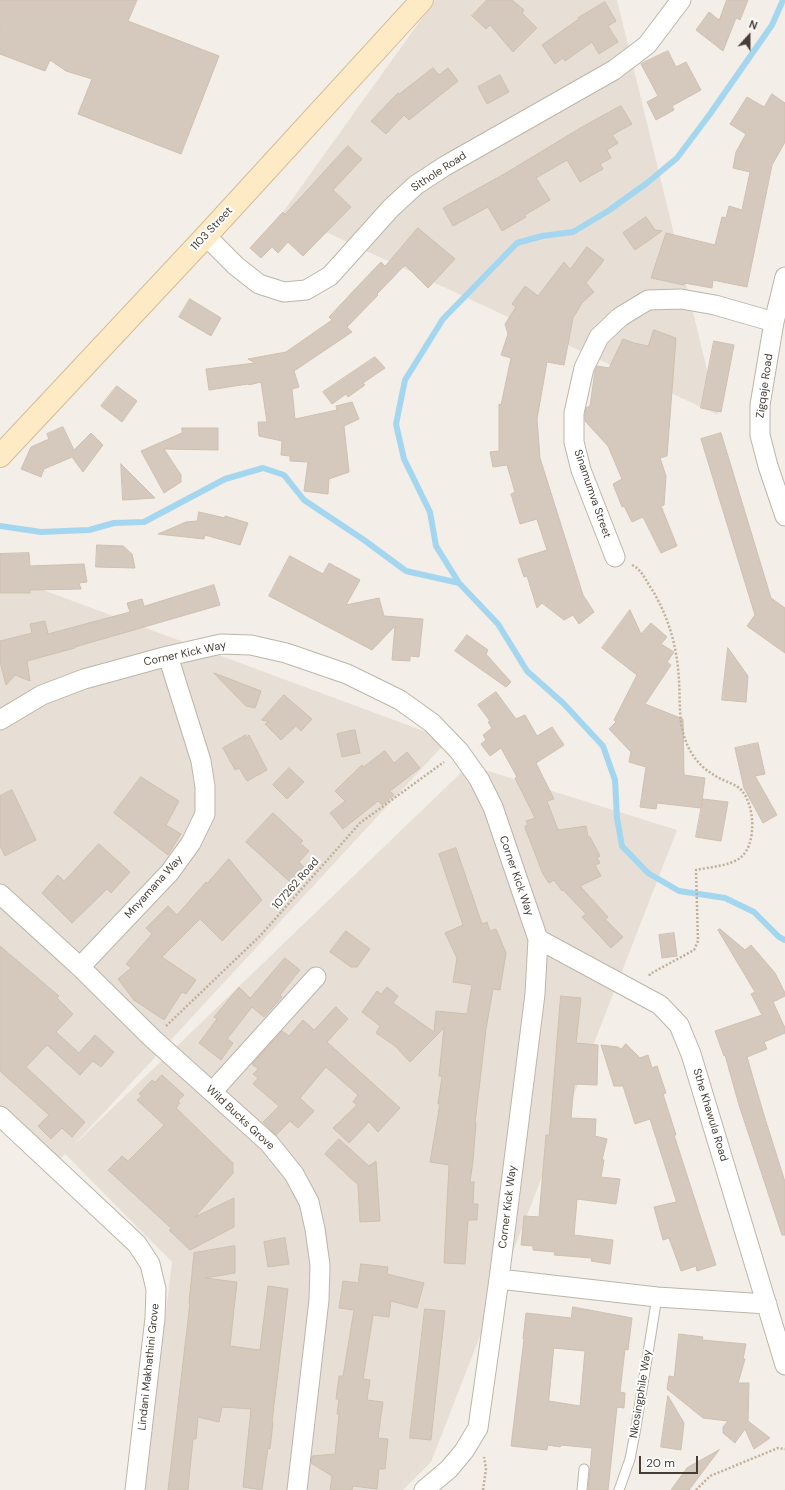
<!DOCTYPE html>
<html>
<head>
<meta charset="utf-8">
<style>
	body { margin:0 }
	#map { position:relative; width:785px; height:1490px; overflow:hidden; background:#f3eee7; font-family:"DM Sans",sans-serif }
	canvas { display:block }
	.north { position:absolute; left:729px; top:16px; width:40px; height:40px; -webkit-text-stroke:3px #fff; paint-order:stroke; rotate:21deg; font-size:11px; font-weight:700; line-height:16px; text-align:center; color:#463e36 }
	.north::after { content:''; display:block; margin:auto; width:14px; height:18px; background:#463e36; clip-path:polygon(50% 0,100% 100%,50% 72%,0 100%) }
	.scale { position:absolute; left:639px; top:1456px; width:59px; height:18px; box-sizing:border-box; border:2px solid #463e36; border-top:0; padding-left:5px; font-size:12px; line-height:14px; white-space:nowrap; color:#463e36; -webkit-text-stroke:3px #fff; paint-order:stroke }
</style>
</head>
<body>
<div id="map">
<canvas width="785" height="1490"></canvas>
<div class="north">N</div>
<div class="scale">20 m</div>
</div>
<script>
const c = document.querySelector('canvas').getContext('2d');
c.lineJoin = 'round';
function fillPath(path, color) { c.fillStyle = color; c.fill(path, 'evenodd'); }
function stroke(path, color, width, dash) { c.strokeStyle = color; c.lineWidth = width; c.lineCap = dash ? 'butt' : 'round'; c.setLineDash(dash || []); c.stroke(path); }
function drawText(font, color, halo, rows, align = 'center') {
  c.font = font + ' "DM Sans",sans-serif'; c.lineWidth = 4; c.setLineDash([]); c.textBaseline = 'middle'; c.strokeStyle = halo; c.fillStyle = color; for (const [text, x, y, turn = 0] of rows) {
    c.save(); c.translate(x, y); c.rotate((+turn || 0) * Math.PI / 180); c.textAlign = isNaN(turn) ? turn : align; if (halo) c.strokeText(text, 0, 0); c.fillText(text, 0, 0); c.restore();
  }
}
fillPath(new Path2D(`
	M435,0H617L718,415L283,212Z
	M0,574L448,740L72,1147L469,765L677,830L431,1462L403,1490H144L172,1262L65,1154L54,1166L0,1125Z`), '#e7dfd5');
stroke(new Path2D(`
	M783,0L772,25L710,114L677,158L647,183L608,211L573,232L542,236L517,243L443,319L405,380L396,424L404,459L430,512L436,546L459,583L498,624L527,671L563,703L603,746L615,780L617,818L622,846L648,873L679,891L725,898L754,912L779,937L785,940
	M0,526L41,532L89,530L114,523L144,522L225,479L263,468L284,475L304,500L364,540L406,571L459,583`), '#a4d7ef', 6);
const building = new Path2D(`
	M0,0H137L128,21L219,56L181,154L78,114L92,79L66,71L50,60L45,71L0,54Z
	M487,0H512L524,10L522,13L537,28L513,52L490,25L486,29L472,16Z
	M727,0H748L740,20L736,18L723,51L696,30L709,12L719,20Z
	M605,2L616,21L608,26L618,42L599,54L592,42L565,61L563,58L555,64L542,45L579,19L578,18Z
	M668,51L676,67L686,62L701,90L672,106L674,110L656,120L647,102L658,96L641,64Z
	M433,68L439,75L448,68L458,81L409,120L404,115L386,134L371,121L398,93L399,94Z
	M500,75L509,92L487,104L478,87Z
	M772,94L785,103V142L772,165L747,287L713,280L712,288L684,283V285L651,278L666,233L715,245L722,217L726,218L729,206L742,210L750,172L733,168L736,152L746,134L730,124L747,97L764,107Z
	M621,106L632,124L612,135L618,143L607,150L611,158L600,164L603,169L580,182L567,160L536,178L550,200L525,215L526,217L502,231L488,207L453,226L443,208L506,173L582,127Z
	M348,146L362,159L333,190L351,207L303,256L288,242L278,253L272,247L261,258L250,248L283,212L285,214Z
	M646,217L655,230L662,231L635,250L623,233Z
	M418,228L455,259L428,288L405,265L377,294L378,295L347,327L352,332L294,371L299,387L292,389L295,419L337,410L336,406L352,402L359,419L344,426L349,472L329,479L328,494L304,491L308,462L290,461V456L281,455L282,441L259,436L258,422H267L261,382L249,385L248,384L209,390L206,369L255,363L248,359L286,352L332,320L329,317L358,286L381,262L385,266Z
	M587,247L604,260L586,283L594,292L582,303L573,318L564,365L547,362L537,419L540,458L583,595L594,612L579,624L573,615L564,620L542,603L537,608L527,576L524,577L518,559L547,550L537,519L520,524L511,494L515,492L507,465L493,467L490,452L499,451V404L501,405L511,358L501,355L508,334L505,324L516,307L512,304L525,286L538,296L564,262L570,269Z
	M190,299L221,318L211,336L179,317Z
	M654,330L676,338L667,456L660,458L666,476L664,505L661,506L677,546L661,553L643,517L632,522L624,506L622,507L613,484L622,479L608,446L585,421V414L586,408L590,406L595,371L597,366L609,368L623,339L634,343L648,346Z
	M714,341L734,345L721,412L701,408Z
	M375,357L385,368L363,383L365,385L348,397L346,394L332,404L323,392Z
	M117,386L137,401L122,422L101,406Z
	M63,427L74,450L91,433L103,445L83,472L72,457L44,469L41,477L21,469L31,447L49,439L47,434Z
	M182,428H218V450L164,449L181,475V482L164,493L141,451L182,433Z
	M721,433L771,598L785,608V653L747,626L755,615L701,439Z
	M121,464L155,498L123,500Z
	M199,512L225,518V516L248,523L240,545L205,535L204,539L158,534L186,522L197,521Z
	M97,545L123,546L132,554L135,568L96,567Z
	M29,553L30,566L84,564L87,582L79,583L81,589L30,590V593H0V554Z
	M290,556L323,574L329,563L360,580L346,605L379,598L384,616L423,619L419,657L410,656V661L392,660L395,626L372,650L269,596Z
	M214,585L220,605L75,647V648L27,661L30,681L15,675L6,685L0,662V641L32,633L30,624L45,621L48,634L130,612L127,603L142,599L144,606Z
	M630,610L641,634L651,623L667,637L661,644L674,652L667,662L671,665L645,704L683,719L684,775L705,778L701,808L657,803L656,809L640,807L646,767L629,762L631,752L609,729L616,722L614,720L637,675L602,648Z
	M467,635L488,650L486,654L511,682L506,687L455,651Z
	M728,648L748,676L746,702L722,700Z
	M214,673L261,691L255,708L246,706Z
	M496,692L516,719L525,715L537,736L552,727L564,745L536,763L554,799L547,801L558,830L586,826L588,837H590L600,856L597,858L600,863L595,865L601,876L580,886L608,917L605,919L623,937L611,948L582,917L586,914L563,890L562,891L554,880L549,883L543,874L525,828V826L528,825L526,821L535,818L515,778L517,777L501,748L490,756L481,744L486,740L483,735L492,728L488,722L490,721L478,705Z
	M284,695L312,719L301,731L296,726L281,740L265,724L269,722L262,720Z
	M355,730L360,753L342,757L337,734Z
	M246,735L244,740L249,735L267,770L247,781L239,768L235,770L223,748Z
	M758,743L765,774L755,776L777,815L763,823L744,788L735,748Z
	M385,751L394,763L407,752L420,768L390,791L394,795L382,805L378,801L343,829L330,813L345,801L335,791L362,765L363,767Z
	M289,768L304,782L287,799L273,785Z
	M141,777L179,801L166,825L181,834L168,855L114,813Z
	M12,790L36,840L5,856L0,846V796Z
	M703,799L728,802L721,841L696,837Z
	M273,813L303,841L300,843L309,851L299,862L304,867L290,882L246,842Z
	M99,844L130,872L111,893L107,889L72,923L42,893L58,875L64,881Z
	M456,848L482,924L487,922L490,931L496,929L506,953L500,990L493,989L486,1029L475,1123H476L473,1161L470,1182H474L473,1204H478L477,1220H468L465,1264L444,1263L449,1165L430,1162L440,1104H438L442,1076H439L444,1028L410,1062L395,1046L376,1033L380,1026L362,1012L377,991L381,994L387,987L398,996L393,1003L434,1032L436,1011L467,1014L472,985L453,982L457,958L445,933L463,925L439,854Z
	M229,859L262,900L222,941L200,919L162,957L196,980L186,994L182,992L164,1020L134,1000L118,979L131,968L126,964L152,934L146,928L168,906L177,915L206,882L207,883Z
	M720,929L745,950L751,945L775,973L785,993V996L773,1002L785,1028V1033L764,1042L767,1049L747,1057L763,1112L785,1182V1235H782L739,1105L725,1055L724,1056L715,1031L762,1015L751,994L755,992L718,930Z
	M346,931L370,949L357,967H351L330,952Z
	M674,933L677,956L662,958L659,935Z
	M0,946L59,996L57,998L73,1014L56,1032L79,1053L95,1035L114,1052L101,1067L93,1061L80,1075L47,1045L26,1067L85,1122L72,1137L62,1128L51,1139L38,1126L49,1115L0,1071Z
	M285,958L300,970L280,995L282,997L264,1017L252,1007L227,1039L233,1043L221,1060L199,1043L217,1019L214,1017L239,987L250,998Z
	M561,996L581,998L576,1043L598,1045L597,1085L574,1084L571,1118L596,1119L595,1136L607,1139L602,1160H604L601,1177L620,1179L616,1204L577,1199L574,1235L613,1240L610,1264L591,1261L592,1258L554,1255L555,1252L533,1250V1246L521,1245L524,1216L539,1217L546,1135H549Z
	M336,1007L348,1019L327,1042L400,1108L378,1132L369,1122L349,1143L333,1128L357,1105L353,1102L358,1095L326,1067L300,1098L314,1111L298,1128L290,1121L276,1135L263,1122L279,1106L253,1084L258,1078L253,1074L258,1069L252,1064L282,1031L289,1036L303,1020L314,1030Z
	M626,1044L640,1058L648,1055L652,1068L657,1066L666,1093L663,1094L676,1135H674L716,1265L697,1271L696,1266L681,1271L669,1238L663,1240L654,1207L676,1202V1200L650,1119L635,1124L623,1086H614L601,1045L618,1047L621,1049Z
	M162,1075L184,1095L178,1101L180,1103L176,1108L233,1163V1173L195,1217L234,1198V1227L190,1250L169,1230L172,1229L108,1170L122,1156L128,1161L164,1125L137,1100L142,1096L139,1094L152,1080L155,1082Z
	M339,1139L369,1166L376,1161L380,1221L360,1222L358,1185L325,1154Z
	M285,1238L289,1264L268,1267L264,1242Z
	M235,1246V1273L205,1278L237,1282L230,1346L260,1350L268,1286L288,1289L272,1422H273L270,1449L268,1448L262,1490L243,1487L251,1409L222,1407L219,1422L198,1417L196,1439H193L188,1490H168L190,1303H189L194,1253Z
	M361,1264L388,1267L387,1274L424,1283L417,1308L391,1301L389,1317L373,1315L363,1379L370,1380L367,1400L383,1402L378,1438L388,1439L385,1469H379L377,1489L353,1486L352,1490H330L332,1476L311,1463L312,1456L335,1454L339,1414H337L339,1399H336L339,1376H343L354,1310L339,1308L343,1281L358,1283Z
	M573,1307L632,1318L628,1350L625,1349L620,1392L625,1393L624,1408L617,1407L608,1490H588L592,1448L561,1445L560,1447L548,1445L547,1450L511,1446L524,1339H523L526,1313L571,1318ZM554,1348L585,1351L580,1406L549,1401Z
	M425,1309L445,1311L431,1440L410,1438Z
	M679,1334L703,1337L702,1340L746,1344L743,1359H745L738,1383H749L748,1421L770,1438L754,1449L745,1429L735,1443L723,1433V1427L728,1421L703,1418L667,1389L669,1376L674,1377Z
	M668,1396L684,1423L681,1450L661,1447Z
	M719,1450L689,1490H671L687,1468Z`);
fillPath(building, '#d4c9bc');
stroke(building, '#cfc0b0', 1);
const lane = new Path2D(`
	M582,1490L584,1469
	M619,1490L630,1459L635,1433L657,1297`);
const street = new Path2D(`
	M206,236L236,266L259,284L284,292L306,290L330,276L391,208L416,185L445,166L614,70L647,45L681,0
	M785,277L774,322L760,405V435L768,466L785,516
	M615,557L581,470L574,442V413L584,368L599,337L620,317L648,300L681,299L715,305L774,322
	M0,720L42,695L84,679L168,656L221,644L251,645L286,653L347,674L400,700L432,723L459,751L479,779L493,807L538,939L535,994L499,1279L478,1428L464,1451L449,1469L424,1490
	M0,894L80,967L153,1039L269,1143L294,1174L309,1202L315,1229L320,1265L319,1300L297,1490
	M538,939L660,1005L679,1025L691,1054L785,1365
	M80,967L170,872L191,843L205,814V787L201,761L168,656
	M212,1092L316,977
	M0,1116L137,1244L150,1264L156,1289L155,1318L135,1490
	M499,1279L657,1297L767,1304`);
const secondary = new Path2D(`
	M0,456L206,236L422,0`);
stroke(lane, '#beb5a9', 11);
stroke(street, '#beb5a9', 21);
stroke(secondary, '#d2bd97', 24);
stroke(new Path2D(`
	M632,565C642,570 645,579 651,588C666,612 675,639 678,668C680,686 679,704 681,722C685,749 697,767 721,779C727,782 738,785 742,791C755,806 757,845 740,858C729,866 710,867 696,870L698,941L694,950L650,974L649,977
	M166,1026L260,936L360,823L444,762
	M483,1490L486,1469L484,1457
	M696,1490L710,1476L778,1448L785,1449`), '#c0af9b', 2.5, [2, 2]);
stroke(lane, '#fff', 9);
stroke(street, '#fff', 19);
stroke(secondary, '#feebc6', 22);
drawText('11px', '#463e36', '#fff', [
	["Sithole Road",439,172,-33],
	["1103 Street",212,229,-47],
	["Zigqaje Road",765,386,-82],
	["Sinamumva Street",592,494,71],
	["Corner Kick Way",185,654,-12],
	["Corner Kick Way",516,876,71],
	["107262 Road",296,884,-49],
	["Mnyamana Way",154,887,-48],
	["Sthe Khawula Road",710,1115,73],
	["Wild Bucks Grove",240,1118,43],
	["Corner Kick Way",508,1207,-83],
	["Lindani Makhathini Grove",149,1367,-84],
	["Nkosingphile Way",641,1394,-81]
]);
</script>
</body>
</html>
